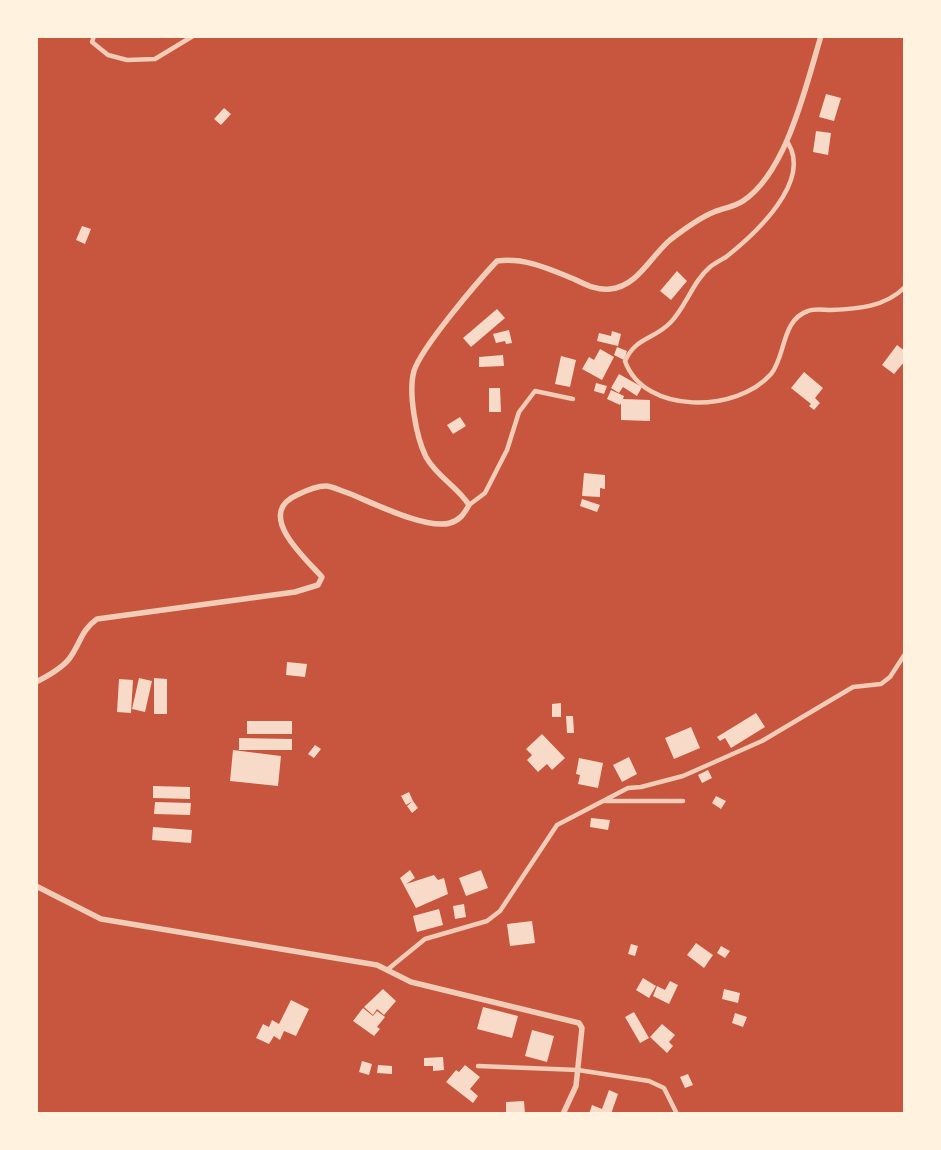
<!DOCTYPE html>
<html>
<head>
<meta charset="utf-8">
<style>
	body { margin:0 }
	#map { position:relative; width:941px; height:1150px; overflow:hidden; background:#c8553d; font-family:"Exo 2",sans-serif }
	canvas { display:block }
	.frame { position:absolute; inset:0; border:38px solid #fff3e0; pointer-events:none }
</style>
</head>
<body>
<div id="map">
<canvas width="941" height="1150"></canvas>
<div class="frame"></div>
</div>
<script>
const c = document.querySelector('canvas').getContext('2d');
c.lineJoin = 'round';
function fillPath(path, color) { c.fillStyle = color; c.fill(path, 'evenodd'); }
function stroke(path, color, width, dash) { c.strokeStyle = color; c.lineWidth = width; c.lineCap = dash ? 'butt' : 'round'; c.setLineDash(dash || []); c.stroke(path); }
fillPath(new Path2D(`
	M826,94L841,98L834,121L819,117Z
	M224,108L231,114L221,125L214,119Z
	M816,131L831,133L828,155L813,152Z
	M82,226L91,229L85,244L76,240Z
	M677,271L687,281L671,300L660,291Z
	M497,309L505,318L471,347L463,338Z
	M509,330L512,343L506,344L505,341L496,343L493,334Z
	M612,331L621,334L618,346L597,341L599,333L611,336Z
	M897,345L905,351V361L894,374L882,365Z
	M617,347L627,351L624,360L614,355Z
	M600,349L614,357L602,380L582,369L589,357L594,360Z
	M503,355L504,366L479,367V357Z
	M561,356L576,360L570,387L555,384Z
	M804,372L823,388L815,398L820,403L814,410L809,406L811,404L791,388Z
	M619,374L642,387L637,396L623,387L619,393L611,388Z
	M596,383L607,386L604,394L594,391Z
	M489,388H500L501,412H489Z
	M611,390L624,396L623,399L650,400V421L621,420V403L620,405L607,399Z
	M460,417L466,426L453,434L447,425Z
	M584,473L605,475V489L600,488V497L582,496Z
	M582,499L600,505L597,512L580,506Z
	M287,662L307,664L305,677L286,675Z
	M139,678L152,681L145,712L132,709Z
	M154,678L167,679V714H154Z
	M119,679L133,680L131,713L117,712Z
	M561,703V717H552V704Z
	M756,713L765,727L731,748L725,738L720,741L717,737Z
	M566,716H573L574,733H567Z
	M247,721H292V734H247Z
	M691,727L700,748L674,759L665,738Z
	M542,734L565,758L552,770L547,764L538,772L527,760L532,755L526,749Z
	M239,738L292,739V750H239Z
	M315,745L321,749L314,758L308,754Z
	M233,750L281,756L278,786L230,781Z
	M629,757L637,774L622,782L613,765Z
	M579,758L603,763L598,788L578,784L580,775L576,774Z
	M708,770L712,778L702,783L698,775Z
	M153,786L190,787V799L153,798Z
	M409,792L413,801L406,805L401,796Z
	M716,796L726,801L721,809L712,803Z
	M413,801L418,808L412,813L407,806Z
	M155,802L191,803L190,815L154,814Z
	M591,818L610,820L608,830L590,827Z
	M153,827L192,830L191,843L152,840Z
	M410,870L415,878L406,884L434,875L438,880L444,878L448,894L416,908L400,878Z
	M481,870L488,888L466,896L459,878Z
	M464,904L466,917L455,919L453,906Z
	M439,909L443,925L417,932L413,916Z
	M532,921L535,943L510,946L507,924Z
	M696,943L713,955L704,968L687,955Z
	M631,944L638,946L635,956L628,954Z
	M721,946L730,951L725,958L717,953Z
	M643,978L656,986L649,998L636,990Z
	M670,981L678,985L669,1004L653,996L657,986L665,990Z
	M383,989L396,1001L384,1015L377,1009L373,1015L364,1007Z
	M724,989L740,993L738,1003L722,999Z
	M291,1000L309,1009L296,1036L284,1031L280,1040L274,1036L269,1044L256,1038L263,1024L269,1027L272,1020L279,1024Z
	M483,1007L518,1016L512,1038L477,1029Z
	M363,1008L373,1016L377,1011L385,1017L377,1027L380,1029L374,1036L353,1021Z
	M634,1012L649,1038L640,1043L625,1017Z
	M735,1013L747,1017L743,1027L732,1023Z
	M662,1024L675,1035L669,1042L673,1046L667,1053L650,1037Z
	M532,1030L554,1036L547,1062L525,1056Z
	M443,1057L444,1070L433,1071V1066H424V1058Z
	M362,1061L372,1064L369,1075L359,1072Z
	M378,1065L392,1066V1074L377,1073Z
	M465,1065L480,1077L470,1089L478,1096L473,1103L446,1082L456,1070L459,1072Z
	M688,1074L693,1085L685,1088L680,1077Z
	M609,1090L618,1094L611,1114H589L592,1105L602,1109Z
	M524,1101L525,1114H506V1102Z`), '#f7dbc8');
stroke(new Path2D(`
	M94,36L92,42L108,55L127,60L155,59L193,36
	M788,143C812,182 755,234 726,257C721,260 715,263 710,267C693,281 686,307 670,323C653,340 636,337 625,361C644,415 737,413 771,374C786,356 781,320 808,311C815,308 824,310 831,310C858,309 885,307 905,287
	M469,505L485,493L507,450L519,412L535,391L573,399
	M604,801H683
	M387,970L425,939L487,921L500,911L557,825L628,788L641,787L683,776L762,741L853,687L881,684L890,677L905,654
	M478,1066L578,1070L649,1081L664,1088L677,1114`), '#f1ccb7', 4.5);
stroke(new Path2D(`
	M36,682C48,676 61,669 69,659C80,645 81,630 97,619L295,592L318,585L322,577C306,559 254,514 297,495C305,491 317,486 326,486C332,486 341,491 348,493C371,502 426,530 450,523C460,520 464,514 469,505C457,486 437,477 426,457C416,437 408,392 414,371C421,348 478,281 497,261C524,257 549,269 574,279C585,284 597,291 610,289C637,287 651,256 670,240C683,230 699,218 714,212C724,208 734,207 743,201C787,172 806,85 821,36
	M36,886L101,919L377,965L411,982L579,1023L582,1028L576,1086L563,1114`), '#f1ccb7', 5.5);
</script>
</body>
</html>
